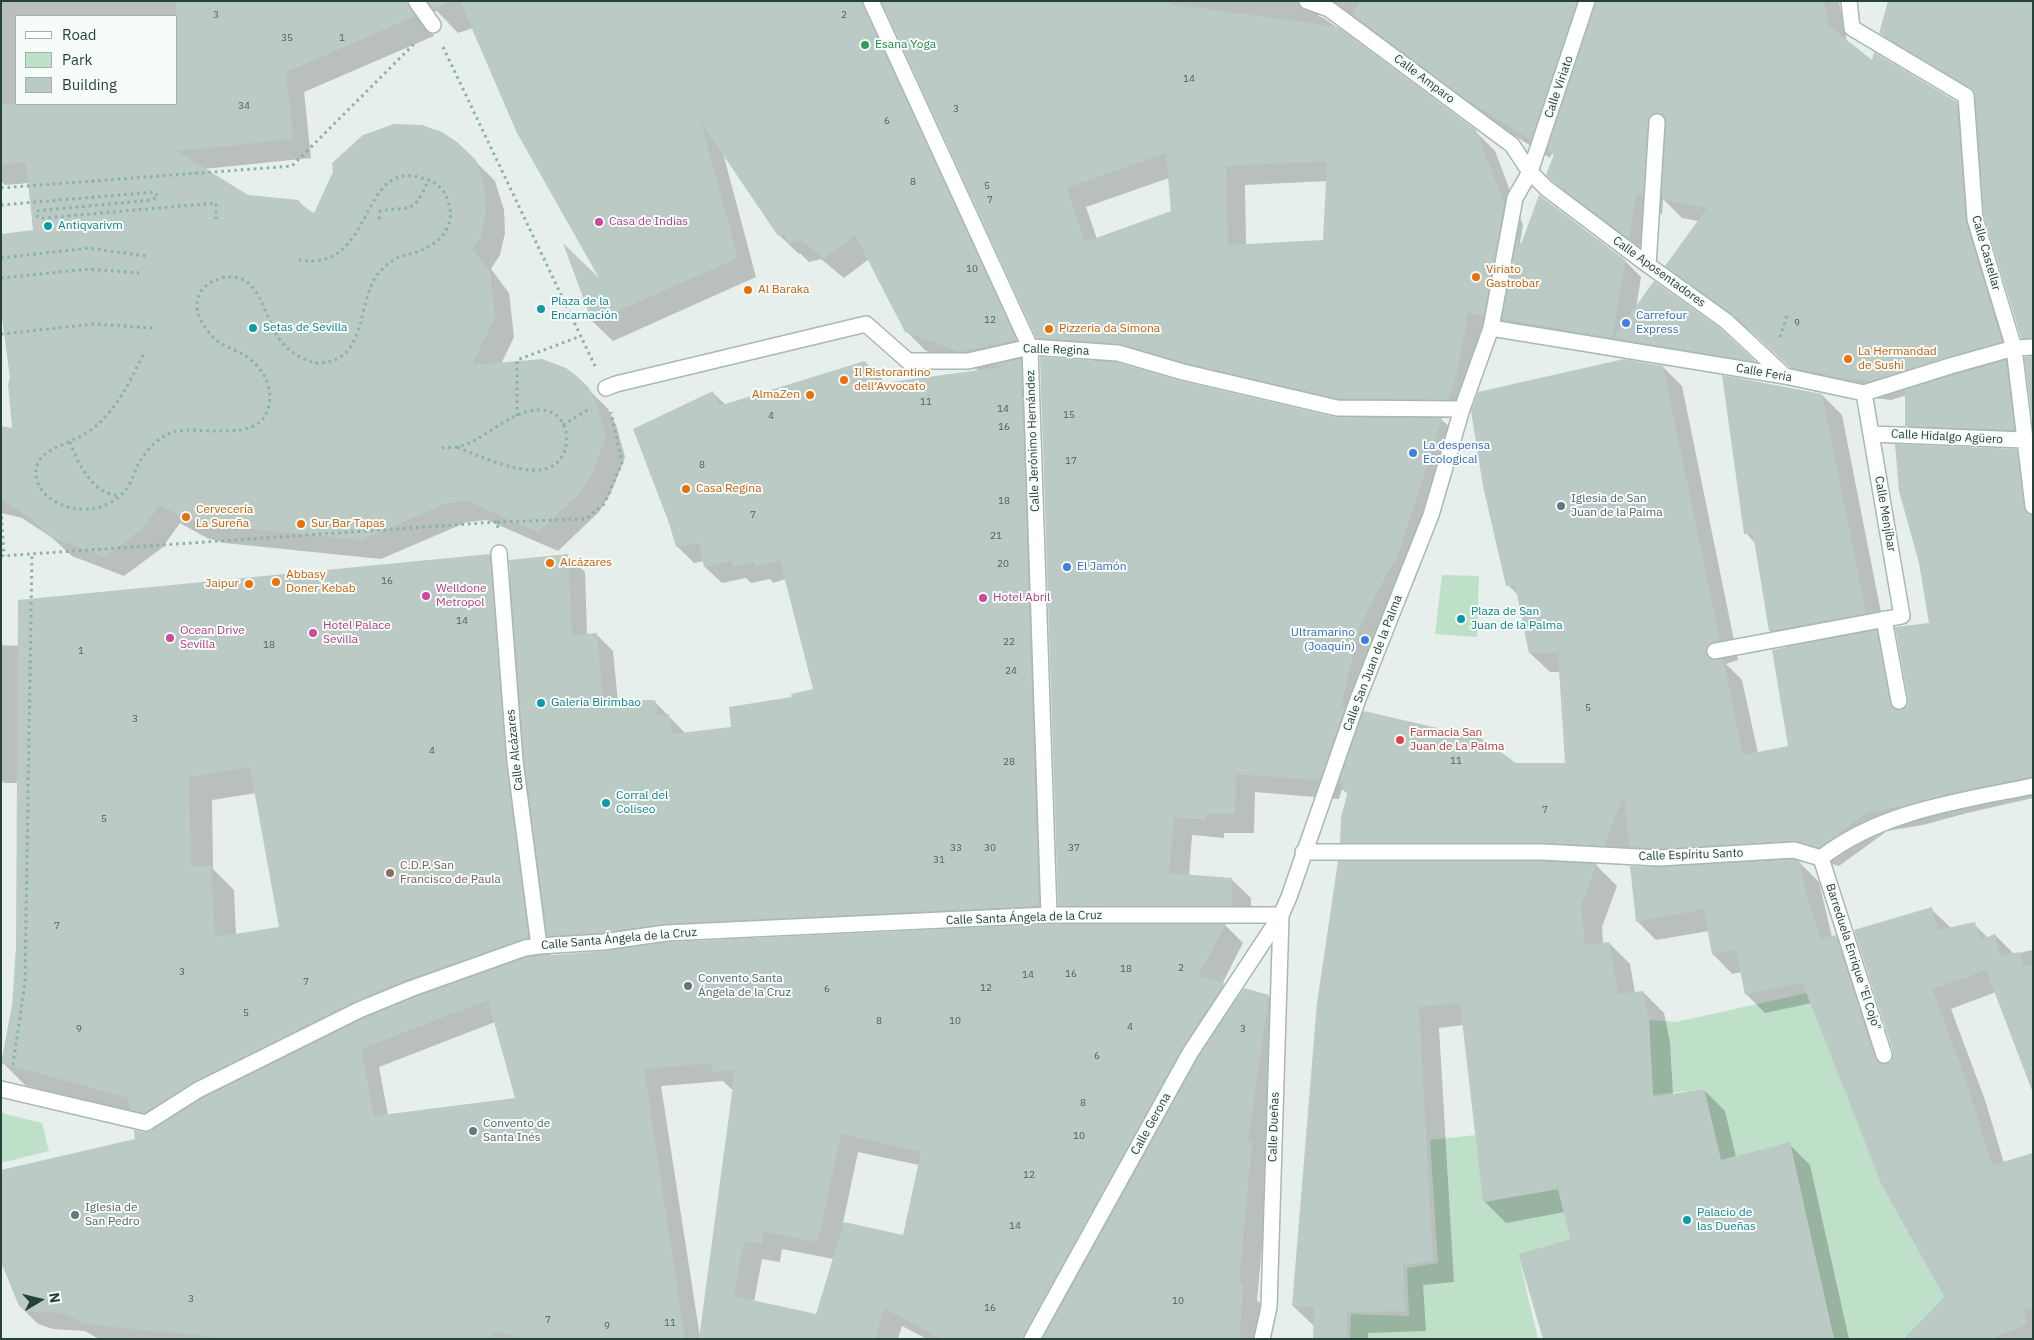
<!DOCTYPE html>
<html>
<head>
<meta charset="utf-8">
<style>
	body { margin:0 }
	#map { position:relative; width:2034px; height:1340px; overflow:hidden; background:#e6efeb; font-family:"IBM Plex Sans",sans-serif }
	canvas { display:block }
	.frame { position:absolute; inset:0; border:2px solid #24423a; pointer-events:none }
	.legend { position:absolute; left:15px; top:15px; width:162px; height:90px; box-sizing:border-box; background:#f7fbf9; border:1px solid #a3b1ad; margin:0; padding:6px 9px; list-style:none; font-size:15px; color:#24423a }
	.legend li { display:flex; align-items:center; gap:10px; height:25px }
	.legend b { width:25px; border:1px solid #a3b1ad }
	.north { position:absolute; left:15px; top:1275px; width:50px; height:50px; -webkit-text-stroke:4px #f7fbf9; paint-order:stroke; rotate:81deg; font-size:14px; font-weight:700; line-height:20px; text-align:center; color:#24423a }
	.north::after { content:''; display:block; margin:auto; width:18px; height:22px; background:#24423a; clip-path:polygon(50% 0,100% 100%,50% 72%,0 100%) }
</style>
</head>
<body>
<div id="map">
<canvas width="2034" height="1340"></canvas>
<div class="frame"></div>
<ul class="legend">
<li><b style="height:6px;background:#fff"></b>Road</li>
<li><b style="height:14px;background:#bfe0c8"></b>Park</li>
<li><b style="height:14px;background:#bbcac4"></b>Building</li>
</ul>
<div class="north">N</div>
</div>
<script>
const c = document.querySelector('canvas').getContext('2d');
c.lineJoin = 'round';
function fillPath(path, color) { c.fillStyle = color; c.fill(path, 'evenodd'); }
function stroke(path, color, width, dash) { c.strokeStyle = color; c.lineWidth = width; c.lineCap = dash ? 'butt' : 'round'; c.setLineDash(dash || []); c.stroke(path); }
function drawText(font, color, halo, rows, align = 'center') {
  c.font = font + ' "IBM Plex Sans",sans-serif'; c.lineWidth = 4; c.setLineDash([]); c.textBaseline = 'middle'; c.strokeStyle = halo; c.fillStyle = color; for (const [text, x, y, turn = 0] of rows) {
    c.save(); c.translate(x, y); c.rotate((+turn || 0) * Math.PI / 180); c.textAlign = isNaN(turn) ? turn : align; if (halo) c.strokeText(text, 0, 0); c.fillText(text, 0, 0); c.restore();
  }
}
fillPath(new Path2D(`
	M1442,575L1479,576L1477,637L1435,634Z
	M1807,993L1883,1188L1944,1297L1903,1339H1834L1789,1143L1721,1160L1704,1089L1653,1095L1649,1020L1676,1022Z
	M1,1113L42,1123L49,1151L1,1163Z
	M1475,1135L1484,1202L1558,1189L1570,1239L1518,1254L1538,1339H1350L1351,1314L1409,1316L1407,1268L1438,1263L1430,1140Z`), '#bfe0c8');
fillPath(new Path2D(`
	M1,1H1839L1847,42L1873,62L1956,103L1978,124L1976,99L1900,53L1881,33L2033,1V348L2022,338L1985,207H1982L1985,242L2025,441L1918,437L1907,425V395L1891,400L1855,396L1810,386L1753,333L1686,285L1667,266L1699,221L1682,218L1663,199L1662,214L1656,213L1648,257L1567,194L1548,175L1555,156L1552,153L1550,158L1485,117L1355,20L1320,13L1318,16L1324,18L1475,131L1495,151L1523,225L1520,243L1522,245L1624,260L1641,277L1636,309L1719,329L1770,377L1520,335L1505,320L1503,334L1487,331L1477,390L1467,418H1440L1461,438L1415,581H1412L1379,645L1363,712L1480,739L1516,764H1566L1560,672H1550L1530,653L1519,596L1508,585L1663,367L1682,386L1738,660L1726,664L1742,680L1758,753L1789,747L1787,648L1770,631L1755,543L1746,533L1822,395L1842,415L1885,633L1879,634L1895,651L1906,709L1909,705L1930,624L2016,450L2033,467V798L1967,813L1923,825L1887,831L1839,866L1814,859L1794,861L1800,863L1819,882L1832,937L1835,936L1855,955L1889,1063L1894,1058L1931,909L1951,928L1974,924L1988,938L1995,935L2014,954L2033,950V1093L1996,992L1951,1009L1985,1100L2004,1163L2033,1154V1339H1905L1945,1297L1812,1003L1765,1013L1746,994L1742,972L1732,974L1713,954L1709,931L1656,940L1637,921L1652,868L1630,847L1623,865L1594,863L1617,886L1602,927L1603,944L1609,943L1630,964L1635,993L1643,992L1664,1013L1670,1042L1673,1095L1704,1090L1725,1111L1736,1157L1789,1144L1810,1165L1849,1339H1544L1572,1240L1565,1212L1506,1223L1485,1202L1464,1025L1439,1028L1454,1282L1423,1285L1426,1331L1368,1333V1339H1315V1327L1293,1306L1362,863L1341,842L1349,795L1342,789L1339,799L1255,792L1254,833H1224V838L1192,835L1189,876L1231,879L1251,898V924H1224L1243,943L1222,984L1239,999L1268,996L1286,1015L1266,1158L1270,1161L1257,1300L1260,1303L1258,1339H927L902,1326L898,1339H99L85,1331L53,1329L38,1324L20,1306L137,1140L144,1133L153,1131L139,1117L25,1085L2,1062L13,1006L17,947L18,783H4L1,781V645L19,646L489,555L512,578L568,556L585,572L587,635L596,634L613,651L618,702H655L686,734L732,728L815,690L786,579L773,583L770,579L751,583L746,578L722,583L705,567L704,561L694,563L677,546L713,393L726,405L865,362L882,379L884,384L981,371L926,351L906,331L869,259L844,278L821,259L809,262L800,253L799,254L779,235L723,153L756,277L613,341L593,322L566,248L603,283L473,28L458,33L437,11L430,12L425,22L434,36L304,92L311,158L204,169L248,196L298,201L314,215L475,161L495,181L504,210L505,233L500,255L491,269L509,293L514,337L501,364L577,378L608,409L616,425L625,457L611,493L599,512L558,551L487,520L467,522L381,559L225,543L207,538L180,523L162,548L124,576L72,556L51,537L22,518L1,513V432L14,437L34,231L29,183L5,185L1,181ZM888,12L1037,337L1057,357L1094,360L1059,905L1080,926L673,943L672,941L683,940L1056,922L1037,377L1023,362L1035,360L883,14ZM16,16H176V104H16ZM1169,178L1172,212L1097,239L1086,207ZM1327,181L1325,242L1246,245L1245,185ZM1111,361L1141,363L1206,382L1358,418H1335L1180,382ZM256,793L280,928L236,935L234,890L213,869L212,800ZM547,935L565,952L612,949V951L550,957ZM495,1022L516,1099L388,1115L379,1067ZM723,1081L731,1089H734L700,1337L661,1086ZM858,1152L919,1165L904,1236L843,1223ZM782,1249L834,1259L816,1316L754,1302L762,1259L780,1262Z`), '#0003');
fillPath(new Path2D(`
	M176,1H407L415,16L286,72L293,139L177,151L248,195L299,200V204L314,213L333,172L332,163L363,135L394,124L422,125L442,132L457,142L476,160L485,190L486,213L481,236L472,249L490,272L495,317L472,365L542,359L566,368L578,377L589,388L597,405L606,437L592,474L580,493L538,532L467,501L447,503L361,540L205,524L186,519L160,505L143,528L104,557L51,537L30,518L1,499V426L12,428L8,384L10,378L1,310V234L33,230L26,162L1,165V104H176Z
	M428,1H451L433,9Z
	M460,1H862L1017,340L960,352L905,332L855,235L824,259L801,240L788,243L784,233L778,236L701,122L738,258L592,322L563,243L599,278L517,133Z
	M881,1H1170V4L1338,27L1476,130L1504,204L1484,316L1468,313L1458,370L1448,400L1338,399L1185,363L1120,344L1036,338ZM1166,153L1171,211L1085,242L1067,188ZM1327,161L1323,240L1228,245L1226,166Z
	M1360,1H1577L1531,140L1464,98L1352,14Z
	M1596,1H1824L1829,26L1872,60L1874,52L1957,102L1966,222L2002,342L1871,381L1835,377L1790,367L1732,314L1665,266L1707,208L1662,199L1666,123L1662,114H1652L1648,121L1643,195L1636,194L1629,239L1552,181L1546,175L1554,154L1547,150Z
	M1888,1H2033V338H2021L1984,217L1974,91L1879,33Z
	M1539,195L1625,260L1612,338L1502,319L1517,238L1520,247Z
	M1654,281L1720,328L1756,362L1613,338Z
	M2033,356V425L2024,357Z
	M1040,357L1116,362L1181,381L1335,417L1442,418L1396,562H1393L1360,626L1341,706L1345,707L1320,780L1236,774L1235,814H1206V820L1174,817L1169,873L1232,878V906H1058Z
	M1021,359L1039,906L665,924L602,933L547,936L524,760L509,560L568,554L572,635L597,633L603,701L655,700L658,715L669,714L672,734L731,727L729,707L792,697L791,694L813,689L780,560L755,567V562L733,567L732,561L704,567L699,543L676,547L669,523L633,429L713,391L719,406L865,361L876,384L1002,367L995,364Z
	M1624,359L1663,366L1720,641L1709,644L1706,653L1712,660L1723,659L1743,755L1788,746L1772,650L1877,630L1890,703L1896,710L1905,708L1908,705V699L1895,627L1929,623L1919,563L1899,491L1895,444L2017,449L2024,507L2026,512L2033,515V776L1948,794L1903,806L1868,812L1819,848L1793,841L1659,849L1629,847L1624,795L1604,846L1542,843H1340L1341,817L1348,791L1342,790L1343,782H1339L1364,711L1481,738L1516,763H1565L1558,653H1529L1515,585L1506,586L1483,486L1471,411L1478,392Z
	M2006,360L2014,430L1905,426V390Z
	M1722,375L1822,394L1866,613L1769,631L1753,534H1744Z
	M490,554L506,762L529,938L406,980L355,1001L194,1082L144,1113L130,1110L128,1098L1,1063L12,1006L16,947L18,600ZM250,767L279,927L215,937L211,866H191L189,777Z
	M1793,859L1801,862L1799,863L1807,895L1820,939L1836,935L1875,1058L1882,1064L1891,1062L1893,1052L1854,930L1932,907L1937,930L1975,922L1980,940L1995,934L2000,956L2019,952L2023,967L2033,964V1084L2030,1085L1986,970L1932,989L1966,1080L1992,1165L2033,1153V1307L2023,1310L2027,1324L1991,1339H1903L1944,1297L1882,1186L1802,982L1745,995L1736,950L1712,955L1704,909L1636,922L1630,866L1660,867Z
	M1338,861H1542L1597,864L1581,905L1585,945L1609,942L1618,994L1643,991L1649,1020L1653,1097L1704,1089L1721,1160L1790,1142L1834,1339H1543L1518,1254L1570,1239L1558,1189L1483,1202L1460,1003L1419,1007L1433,1261L1403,1265L1405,1311L1347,1312V1339H1313L1314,1307L1292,1306L1317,1003Z
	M1049,924H1226L1198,976L1225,983L1182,1048L1023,1339H941L884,1308L875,1339H699L735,1070L712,1072L711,1063L644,1069L685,1339H525L496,1332L486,1339H235L84,1324L65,1313L34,1312L19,1306L1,1262V1170L135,1139L134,1130L144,1132L151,1131L203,1098L363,1019L413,998L527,957L604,951L667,942ZM488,1000L515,1098L374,1116L361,1049ZM841,1134L921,1152L903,1235L844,1222L816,1314L734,1296L744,1241L762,1244L764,1232L818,1242Z
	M1244,988L1269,995L1248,1142H1252L1239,1283L1243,1284L1239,1339H1043L1198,1058Z`), '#bbcac4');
const minor = new Path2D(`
	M416,1L433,25
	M871,1L1030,347L1049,915
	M1307,1L1329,9L1512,145L1530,172L1546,188L1648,265L1726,321L1785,376
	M1849,1L1852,28L1966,96L1975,219L2014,348L2033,506
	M1648,265L1657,122
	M1491,328L1785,376L1864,393L1950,366L2014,348L2033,347
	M606,388L616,384L866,324L908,361H968L1030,347L1118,353L1183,372L1337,408L1462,409
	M1871,434L2024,440
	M499,553L515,761L539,946
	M1884,619L1899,701
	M1715,651L1902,616L1864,393
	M1303,852H1542L1659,858L1794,850L1821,858C1881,811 1960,801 2033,786
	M1821,858L1884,1055
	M1,1089L146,1123L198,1090L359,1010L410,989L525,948L539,946L603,942L666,933L1049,915H1281
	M1032,1339L1190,1053L1281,915L1289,897L1358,699L1431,515L1462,409L1491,328L1515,198L1530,172L1587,1
	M1262,1339L1269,1307L1281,916`);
stroke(minor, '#a8b8b2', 18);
stroke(new Path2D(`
	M443,47L595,366
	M1,188L292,166L416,42
	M1,205L154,192L158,196L152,200L45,210L38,211L36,215L39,218H44L216,203V219
	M379,219L380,211C410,206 413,215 427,183
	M1,258L89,248L146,256
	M1,278L89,269L141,273
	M1,334L95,324L152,328
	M1780,337L1787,315
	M143,355C132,377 122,399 105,417C96,428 83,436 70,441C51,450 29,457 38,483C42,495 54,502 65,506C89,514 115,507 129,485C133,478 135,470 139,463C146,450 159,436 174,432C200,425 258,444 268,409C274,388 264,369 247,357C237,350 224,347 215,339C207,332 202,323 198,314C196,306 197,298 201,291C206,284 213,281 221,278C257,269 262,309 275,332C281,343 290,352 300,357C306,360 311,363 318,363C368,362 356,305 377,275C382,269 388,263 395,259C404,254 415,254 424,249C443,241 456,222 448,201C444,188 435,181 422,178C358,158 376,273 299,260
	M517,416V360L581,336
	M563,425L591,408
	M70,442C78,464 92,493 119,496
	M442,448C446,447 452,448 457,447C486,441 508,410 540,410C575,410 577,468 538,470C517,472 477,456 457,447
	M1,510L4,556
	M497,522L586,519L604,504L622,463L611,412
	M1,556L497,522L498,529
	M13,1065L25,982L32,554`), '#86b3a5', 3, [2.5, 4]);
stroke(minor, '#fff', 15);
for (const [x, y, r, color] of [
	[865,45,5,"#2e9e5b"],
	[599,222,5,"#d1479c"],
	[48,226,5,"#0f9aa8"],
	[1476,277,5,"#e8710a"],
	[748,290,5,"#e8710a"],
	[541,309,5,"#0f9aa8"],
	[1626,323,5,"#3f7fe0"],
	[253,328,5,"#0f9aa8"],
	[1049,329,5,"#e8710a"],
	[1848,359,5,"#e8710a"],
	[844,380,5,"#e8710a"],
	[810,395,5,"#e8710a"],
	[1413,453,5,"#3f7fe0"],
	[686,489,5,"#e8710a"],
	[1561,506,5,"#6b7280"],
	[186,517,5,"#e8710a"],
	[301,524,5,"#e8710a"],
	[550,563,5,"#e8710a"],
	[1067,567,5,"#3f7fe0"],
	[276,582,5,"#e8710a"],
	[249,584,5,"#e8710a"],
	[426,596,5,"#d1479c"],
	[983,598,5,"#d1479c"],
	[1461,619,5,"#0f9aa8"],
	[313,633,5,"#d1479c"],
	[170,638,5,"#d1479c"],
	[1365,640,5,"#3f7fe0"],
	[541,703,5,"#0f9aa8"],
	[1400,740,5,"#e0444e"],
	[606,803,5,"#0f9aa8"],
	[390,873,5,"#8d6e63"],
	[688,986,5,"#6b7280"],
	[473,1131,5,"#6b7280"],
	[75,1215,5,"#6b7280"],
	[1687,1220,5,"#0f9aa8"]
]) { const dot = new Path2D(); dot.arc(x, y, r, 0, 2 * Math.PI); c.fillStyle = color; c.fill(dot); stroke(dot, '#f7fbf9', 2); }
drawText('10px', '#4a645c', null, [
	["3",216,15],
	["2",844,15],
	["35",287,38],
	["1",342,38],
	["14",1189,79],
	["34",244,106],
	["3",956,109],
	["6",887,121],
	["8",913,182],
	["5",987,186],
	["7",990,200],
	["10",972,269],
	["12",990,320],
	["9",1797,323],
	["11",926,402],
	["14",1003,409],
	["15",1069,415],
	["4",771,416],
	["16",1004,427],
	["17",1071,461],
	["8",702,465],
	["18",1004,501],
	["7",753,515],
	["21",996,536],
	["20",1003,564],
	["16",387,581],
	["14",462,621],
	["22",1009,642],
	["18",269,645],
	["1",81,651],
	["24",1011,671],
	["5",1588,708],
	["3",135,719],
	["4",432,751],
	["11",1456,761],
	["28",1009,762],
	["7",1545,810],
	["5",104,819],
	["33",956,848],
	["30",990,848],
	["37",1074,848],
	["31",939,860],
	["7",57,926],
	["2",1181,968],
	["18",1126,969],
	["3",182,972],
	["16",1071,974],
	["14",1028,975],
	["7",306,982],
	["12",986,988],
	["6",827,989],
	["5",246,1013],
	["8",879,1021],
	["10",955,1021],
	["4",1130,1027],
	["9",79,1029],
	["3",1243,1029],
	["6",1097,1056],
	["8",1083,1103],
	["10",1079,1136],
	["12",1029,1175],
	["14",1015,1226],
	["3",191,1299],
	["10",1178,1301],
	["16",990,1308],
	["7",548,1320],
	["11",670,1323],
	["9",607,1326]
]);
drawText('12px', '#27864d', '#f7fbf9', [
	["Esana Yoga",875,45]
], 'left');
drawText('12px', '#24423a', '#f7fbf9', [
	["Calle Amparo",1424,79,37],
	["Calle Viriato",1559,87,-71],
	["Calle Castellar",1986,253,74],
	["Calle Aposentadores",1659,272,36],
	["Calle Regina",1056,350,2],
	["Calle Feria",1764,373,10],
	["Calle Hidalgo Agüero",1947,437,3],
	["Calle Jerónimo Hernández",1033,441,-92],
	["Calle Menjíbar",1885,514,80],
	["Calle San Juan de la Palma",1373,663,-69],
	["Calle Alcázares",515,750,-96],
	["Calle Espíritu Santo",1691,855,-2],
	["Calle Santa Ángela de la Cruz",1024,918,-2],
	["Calle Santa Ángela de la Cruz",619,939,-5],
	["Barreduela Enrique \"El Cojo\"",1853,957,72],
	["Calle Gerona",1151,1124,-61],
	["Calle Dueñas",1274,1127,-88]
]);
drawText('12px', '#b23c85', '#f7fbf9', [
	["Casa de Indias",609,222],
	["Welldone",436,589],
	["Metropol",436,603],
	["Hotel Abril",993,598],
	["Hotel Palace",323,626],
	["Sevilla",323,640],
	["Ocean Drive",180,631],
	["Sevilla",180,645]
], 'left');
drawText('12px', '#0d838f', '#f7fbf9', [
	["Antiqvarivm",58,226],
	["Plaza de la",551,302],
	["Encarnación",551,316],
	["Setas de Sevilla",263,328],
	["Plaza de San",1471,612],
	["Juan de la Palma",1471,626],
	["Galeria Birimbao",551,703],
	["Corral del",616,796],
	["Coliseo",616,810],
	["Palacio de",1697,1213],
	["las Dueñas",1697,1227]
], 'left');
drawText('12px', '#c56008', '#f7fbf9', [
	["Viriato",1486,270],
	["Gastrobar",1486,284],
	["Al Baraka",758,290],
	["Pizzeria da Simona",1059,329],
	["La Hermandad",1858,352],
	["de Sushi",1858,366],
	["Il Ristorantino",854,373],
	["dell’Avvocato",854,387],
	["AlmaZen",800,395,"right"],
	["Casa Regina",696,489],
	["Cervecería",196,510],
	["La Sureña",196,524],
	["Sur Bar Tapas",311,524],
	["Alcázares",560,563],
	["Abbasy",286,575],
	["Doner Kebab",286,589],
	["Jaipur",239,584,"right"]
], 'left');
drawText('12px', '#366cbe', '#f7fbf9', [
	["Carrefour",1636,316],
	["Express",1636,330],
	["La despensa",1423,446],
	["Ecological",1423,460],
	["El Jamón",1077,567],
	["Ultramarino",1355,633,"right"],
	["(Joaquín)",1355,647,"right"]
], 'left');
drawText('12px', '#5b616d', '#f7fbf9', [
	["Iglesia de San",1571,499],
	["Juan de la Palma",1571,513],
	["Convento Santa",698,979],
	["Ángela de la Cruz",698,993],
	["Convento de",483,1124],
	["Santa Inés",483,1138],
	["Iglesia de",85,1208],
	["San Pedro",85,1222]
], 'left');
drawText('12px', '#be3a42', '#f7fbf9', [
	["Farmacia San",1410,733],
	["Juan de La Palma",1410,747]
], 'left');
drawText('12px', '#785e54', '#f7fbf9', [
	["C.D.P. San",400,866],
	["Francisco de Paula",400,880]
], 'left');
</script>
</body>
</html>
